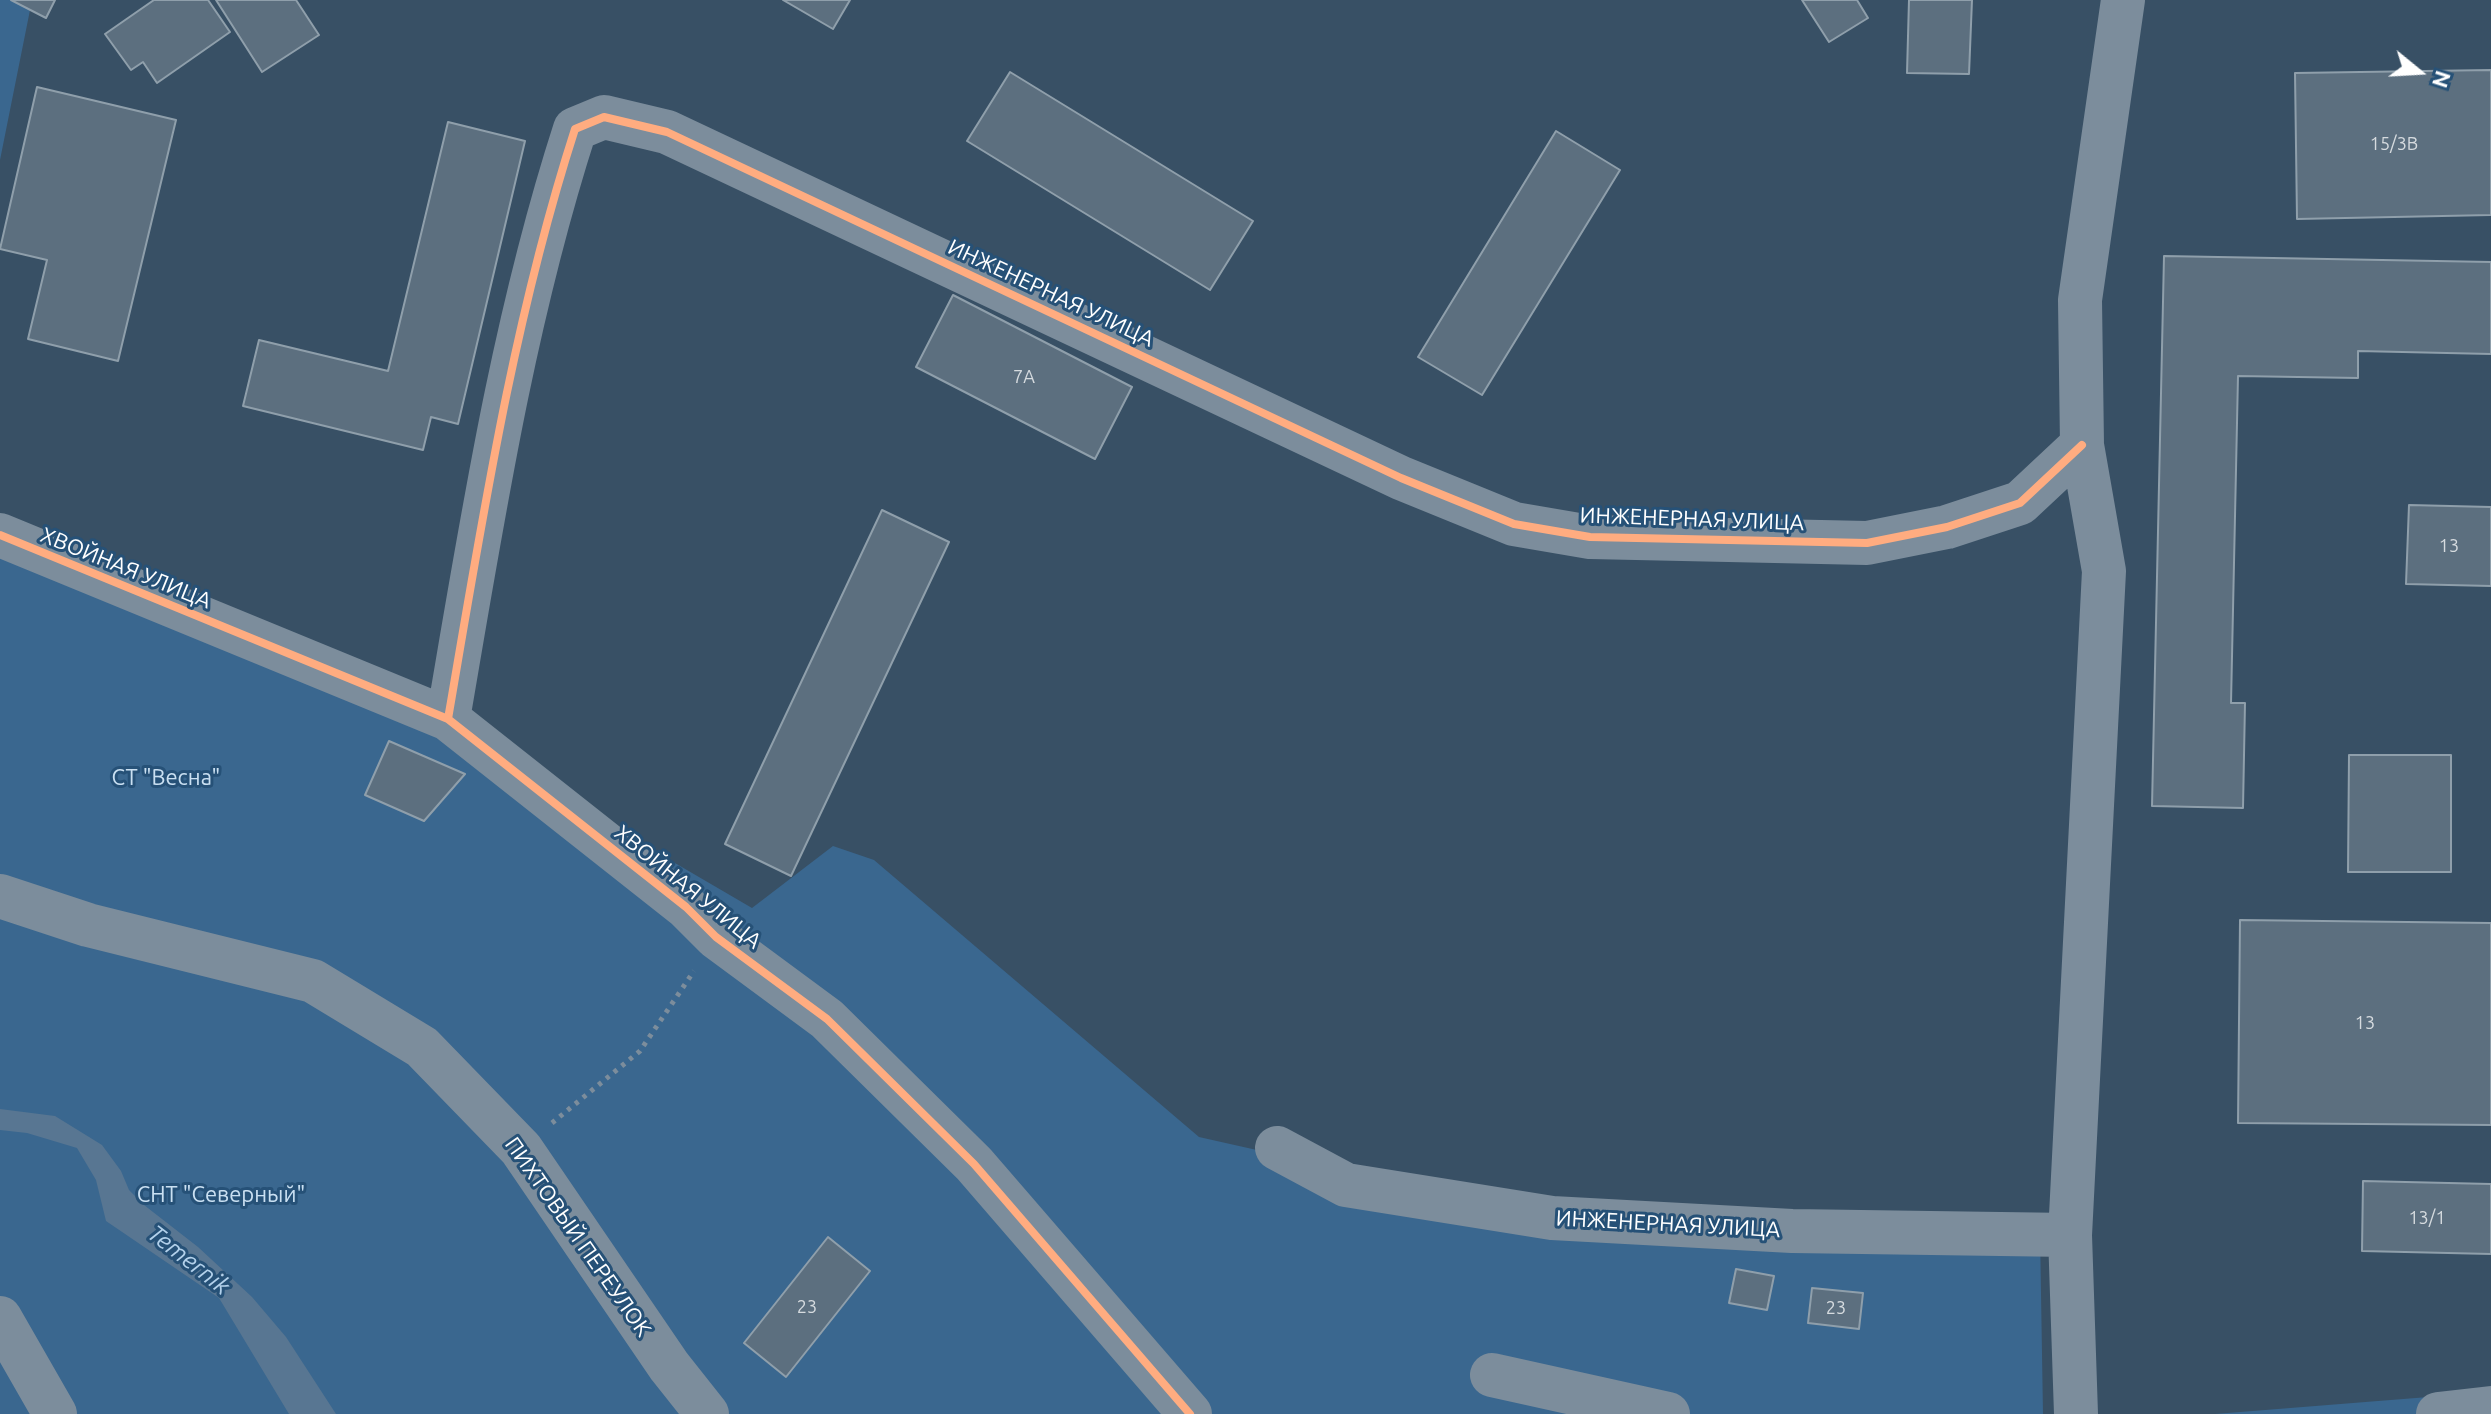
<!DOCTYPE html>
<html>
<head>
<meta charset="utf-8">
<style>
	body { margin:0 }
	#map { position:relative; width:2491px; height:1414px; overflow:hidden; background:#385065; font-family:Ubuntu,sans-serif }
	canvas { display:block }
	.north { position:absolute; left:2379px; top:32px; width:80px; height:80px; -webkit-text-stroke:6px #265177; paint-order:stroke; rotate:108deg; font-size:22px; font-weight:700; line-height:32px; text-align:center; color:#fff }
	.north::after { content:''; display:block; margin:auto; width:28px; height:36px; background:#fff; clip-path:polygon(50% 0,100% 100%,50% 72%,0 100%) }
</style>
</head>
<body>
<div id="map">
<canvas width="2491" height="1414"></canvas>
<div class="north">N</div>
</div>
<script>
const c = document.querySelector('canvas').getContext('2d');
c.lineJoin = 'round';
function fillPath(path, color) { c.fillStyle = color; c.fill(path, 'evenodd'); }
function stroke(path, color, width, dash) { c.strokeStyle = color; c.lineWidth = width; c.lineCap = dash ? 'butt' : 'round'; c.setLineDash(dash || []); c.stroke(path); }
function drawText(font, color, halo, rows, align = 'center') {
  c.font = font + ' Ubuntu,sans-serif'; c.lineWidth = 6; c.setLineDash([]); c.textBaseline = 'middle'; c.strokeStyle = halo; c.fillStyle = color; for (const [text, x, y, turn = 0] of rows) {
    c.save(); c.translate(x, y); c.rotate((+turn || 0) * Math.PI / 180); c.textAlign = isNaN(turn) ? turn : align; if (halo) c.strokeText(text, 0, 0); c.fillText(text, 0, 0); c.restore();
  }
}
fillPath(new Path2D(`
	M0,0H32L0,160Z
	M0,544L478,748L752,908L833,846L874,860L1199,1137L1586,1224L2040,1232L2043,1414H0Z
	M2491,1392V1414H2215Z`), '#3a678f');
fillPath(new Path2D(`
	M0,1109L55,1116L102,1145L121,1171L129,1190L144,1205L198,1247L252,1297L286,1337L336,1414H289L219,1298L106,1221L96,1180L77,1148L27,1133L0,1130Z`), '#587692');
const building = new Path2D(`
	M11,0H55L46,18Z
	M154,0H208L230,32L157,83L143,62L131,70L105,34Z
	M216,0H296L319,35L262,72Z
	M783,0H850L833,29Z
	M1802,0H1857L1868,18L1829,42Z
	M1909,0H1972L1969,74L1907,73Z
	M2491,70V215L2297,219L2295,73Z
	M1010,72L1253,221L1210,290L967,141Z
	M37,87L176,120L118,361L28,339L47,260L0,249Z
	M448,122L525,141L458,424L431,417L423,450L243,406L259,340L388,371Z
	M1556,131L1620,170L1482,395L1418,357Z
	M2164,256L2491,262V354L2358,351V378L2238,376L2231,703H2245L2243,808L2152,806Z
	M953,295L1132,387L1095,459L916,367Z
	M2409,505L2491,507V586L2406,584Z
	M882,510L949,542L791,876L725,844Z
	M389,741L465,774L424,821L365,795Z
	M2349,755H2451V872H2348Z
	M2240,920L2491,923V1125L2238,1123Z
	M2363,1181L2491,1184V1254L2362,1251Z
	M828,1237L870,1271L786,1377L744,1343Z
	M1736,1269L1774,1276L1767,1310L1729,1303Z
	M1812,1288L1863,1293L1859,1329L1808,1323Z`);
fillPath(building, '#5c6f7f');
stroke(building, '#8f9fab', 2);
stroke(new Path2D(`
	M552,1123L640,1051L694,971`), '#7c8d9c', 5, [4, 6]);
stroke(new Path2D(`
	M0,535L448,719L686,907L716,937L827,1019L974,1164L1190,1414
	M448,719C482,521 513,321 575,129L604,117L667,132L1401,478L1514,524L1590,537L1867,543L1947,527L2020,503L2082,445
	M0,896L88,925L313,981L422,1047L521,1149L669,1366L707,1414
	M1277,1148L1346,1185L1552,1218L1792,1231L2070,1235
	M0,1318L55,1414
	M1492,1375L1668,1414
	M2076,1414L2070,1235L2104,571L2082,445L2080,300L2123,0
	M2438,1414L2491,1408`), '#7c8d9c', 44);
stroke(new Path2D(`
	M0,535L448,719L686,907L716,937L827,1019L974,1164L1190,1414
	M448,719C482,521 513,321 575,129L604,117L667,132L1401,478L1514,524L1590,537L1867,543L1947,527L2020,503L2082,445`), '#ffac80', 8);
drawText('18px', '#d6dbdf', null, [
	["15/3В",2394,144],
	["7А",1024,377],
	["13",2449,546],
	["13",2365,1023],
	["13/1",2427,1218],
	["23",807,1307],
	["23",1836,1308]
]);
drawText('22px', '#fff', '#265177', [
	["ИНЖЕНЕРНАЯ УЛИЦА",1051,293,25],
	["ИНЖЕНЕРНАЯ УЛИЦА",1692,519,2],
	["ХВОЙНАЯ УЛИЦА",126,568,22],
	["ХВОЙНАЯ УЛИЦА",688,887,39],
	["ИНЖЕНЕРНАЯ УЛИЦА",1668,1224,3],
	["ПИХТОВЫЙ ПЕРЕУЛОК",578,1237,55]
]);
drawText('22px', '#cae0f2', '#265177', [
	["СТ \"Весна\"",166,778],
	["СНТ \"Северный\"",221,1195]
]);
drawText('italic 24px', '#b3d1eb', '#265177', [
	["Temernik",189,1260,38]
]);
</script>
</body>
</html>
